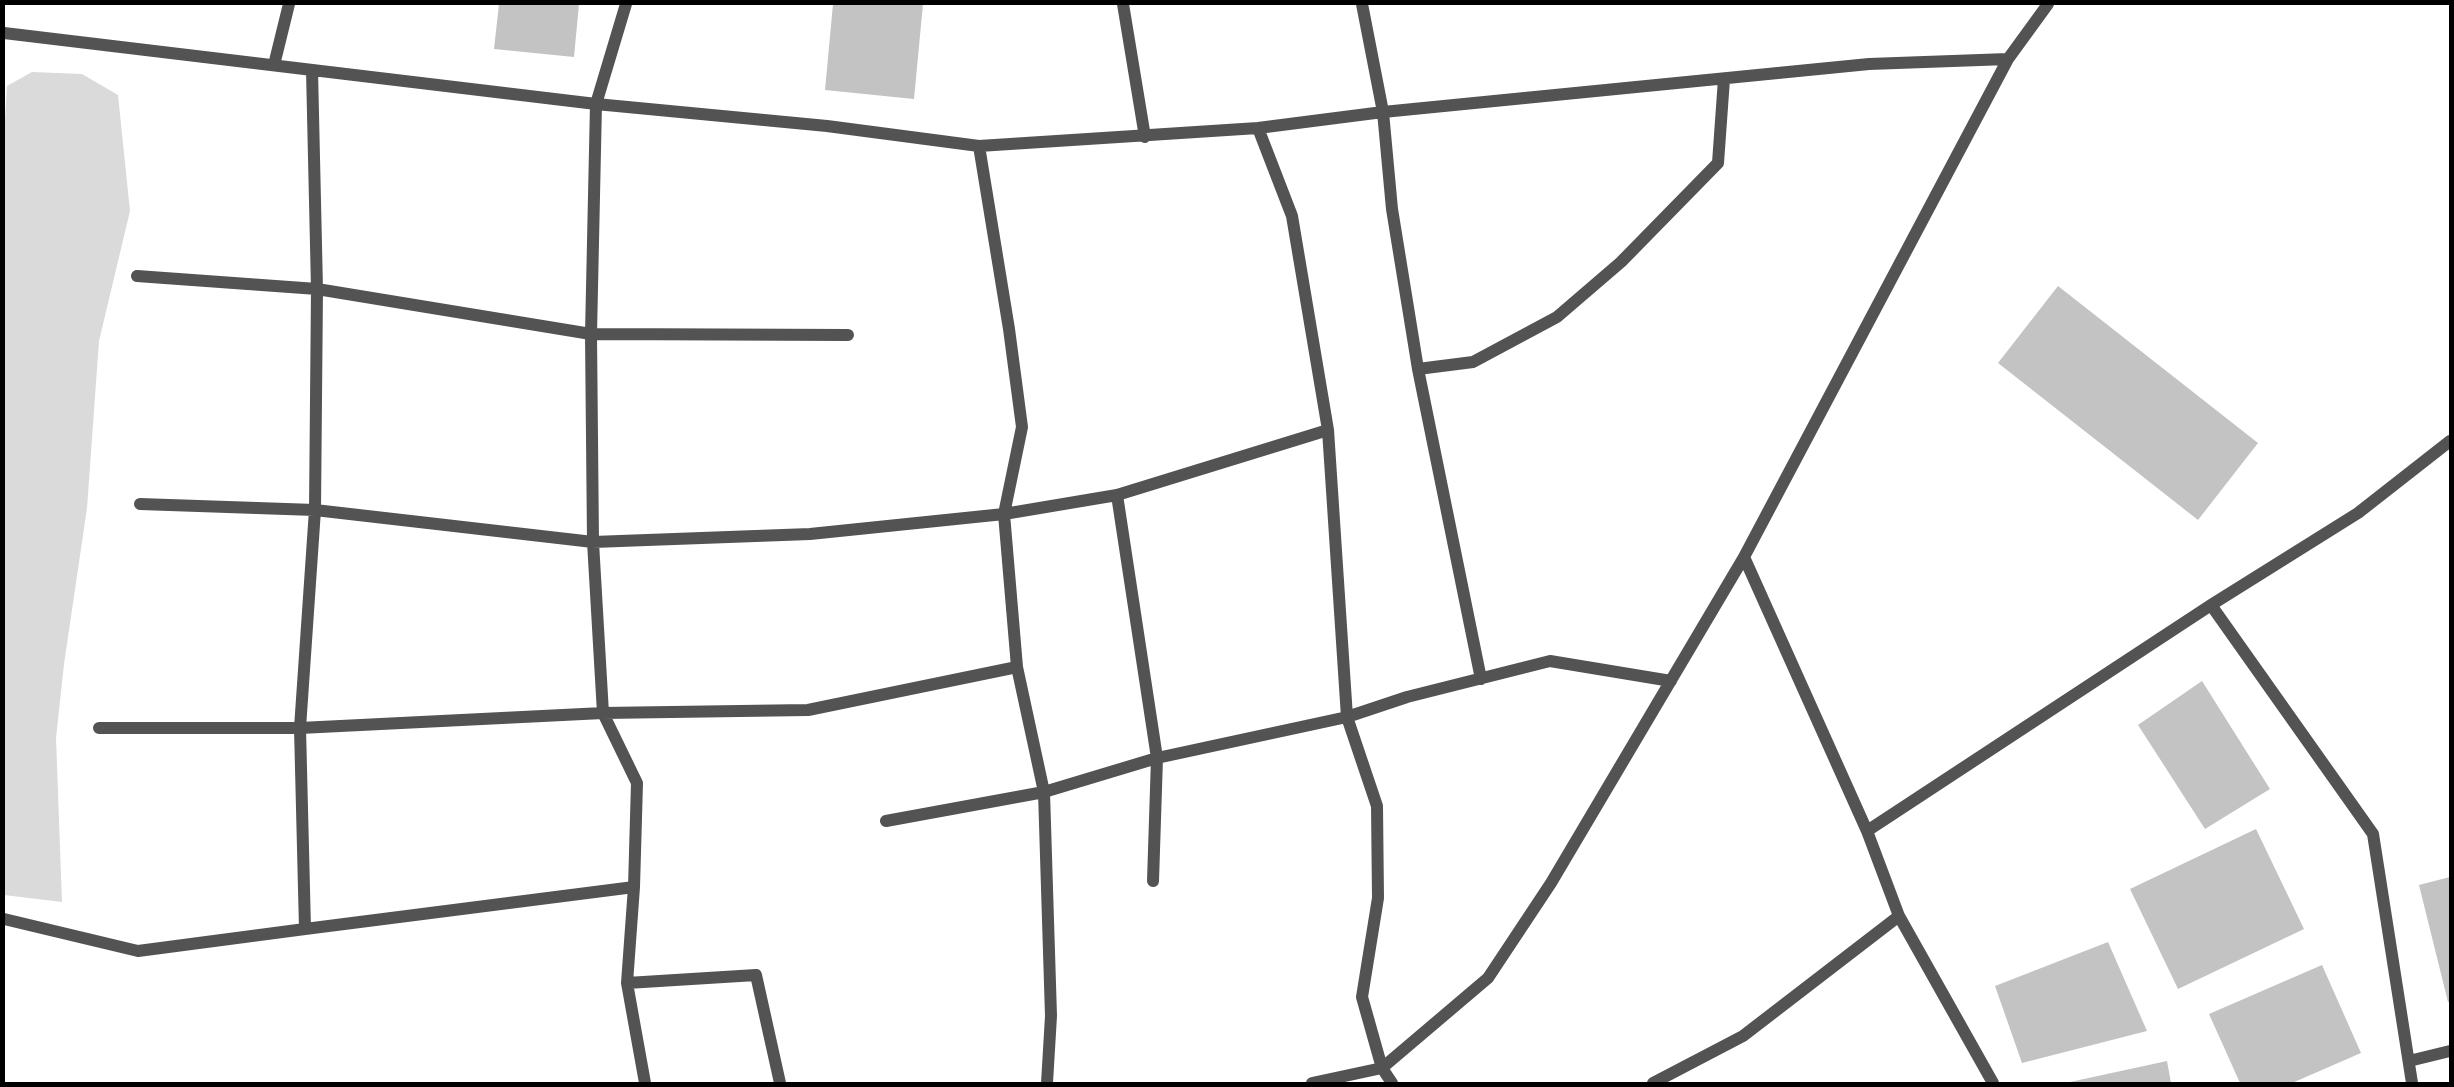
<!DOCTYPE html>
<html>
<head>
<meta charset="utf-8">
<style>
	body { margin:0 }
	#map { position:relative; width:2454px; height:1087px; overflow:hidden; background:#fff; font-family:"Space Grotesk",sans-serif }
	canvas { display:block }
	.frame { position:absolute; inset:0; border:5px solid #000; pointer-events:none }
</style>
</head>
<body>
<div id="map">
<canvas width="2454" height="1087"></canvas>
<div class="frame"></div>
</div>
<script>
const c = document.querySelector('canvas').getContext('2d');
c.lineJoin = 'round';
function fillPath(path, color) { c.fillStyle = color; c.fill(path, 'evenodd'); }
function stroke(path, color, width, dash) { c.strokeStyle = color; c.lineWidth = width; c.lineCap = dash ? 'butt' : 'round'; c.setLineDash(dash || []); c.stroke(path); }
fillPath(new Path2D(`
	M32,72L82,74L118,95L130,211L99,341L87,508L64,664L56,738L62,902L4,895V138L7,86Z`), '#dadada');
fillPath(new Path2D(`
	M499,4H579L574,57L494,49Z
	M833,4H923L914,99L825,90Z
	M2058,286L2258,443L2198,520L1998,363Z
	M2202,681L2270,789L2205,829L2138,725Z
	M2256,829L2304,929L2178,989L2130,889Z
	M2450,877V1002H2448L2419,885Z
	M2108,942L2147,1031L2022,1063L1995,986Z
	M2322,965L2361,1053L2292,1083H2240L2209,1014Z
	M2167,1061L2171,1083H2070V1082Z`), '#c3c3c3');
stroke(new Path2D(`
	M626,4L596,104L591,334L593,542L603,713L637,783L634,887L627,983L645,1083
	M1123,4L1145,137
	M1362,4L1383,112L1392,209L1418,369L1481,679
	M4,33L596,104L827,126L979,146L1258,128L1383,112L1869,64L2008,59
	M274,65L289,4
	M312,70L317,289L315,510L300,728L305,929L634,887
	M1258,128L1292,216L1328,430L1347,717L1377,806L1378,898L1362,997L1382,1068L1392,1083
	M979,146L1009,329L1022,427L1004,514L1017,667L1044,792L1051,1016L1047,1083
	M137,276L317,289L591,334L848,335
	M1418,369L1473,362L1557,317L1621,262L1718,163L1724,79
	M1117,495L1157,758L1153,881
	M140,504L315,510L593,542L810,534L1004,514L1117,495L1328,430
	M1744,557L1867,831L1899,916L1993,1083
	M2211,605L2373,834L2412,1083
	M99,728H300L603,713L808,710L1017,667
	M886,821L1044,792L1157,758L1347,717L1407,697L1550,661L1671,681
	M1867,831L2211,605L2358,513L2450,441
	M4,919L138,951L305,929
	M627,983L756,975L780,1083
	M2409,1061L2450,1051
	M1312,1083L1382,1068L1488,978L1551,883L1744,557L2008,59L2048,4
	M1653,1083L1743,1036L1899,916`), '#535353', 12);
</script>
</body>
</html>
